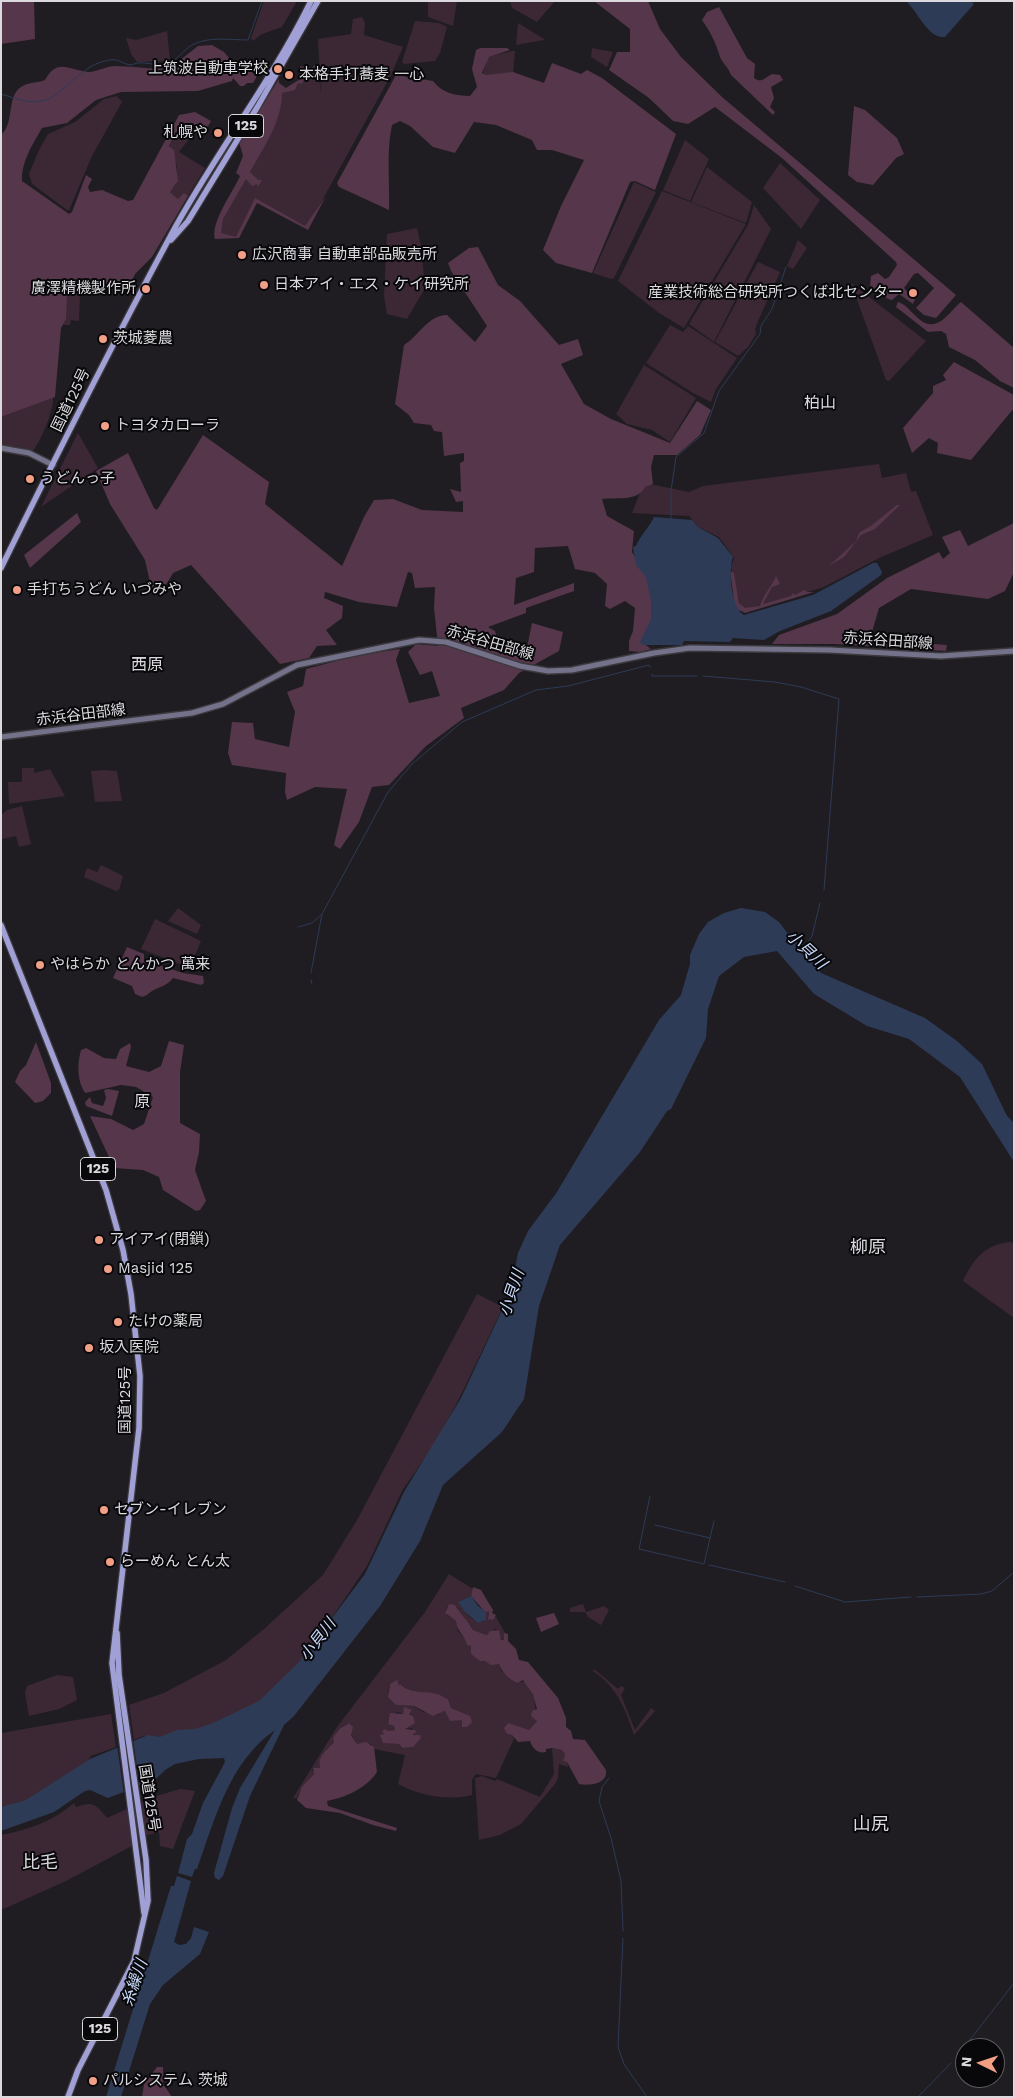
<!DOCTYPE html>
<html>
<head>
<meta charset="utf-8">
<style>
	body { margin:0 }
	#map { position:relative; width:1015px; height:2098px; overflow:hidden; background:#1f1d22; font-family:"Work Sans",sans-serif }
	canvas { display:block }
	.frame { position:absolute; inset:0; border:2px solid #dbd9dd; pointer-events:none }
	.north { position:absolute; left:955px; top:2038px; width:50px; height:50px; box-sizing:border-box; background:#08080a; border:1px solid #5c5c5e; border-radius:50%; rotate:274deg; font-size:14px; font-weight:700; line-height:20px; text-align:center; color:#dbd9dd }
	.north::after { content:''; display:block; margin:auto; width:18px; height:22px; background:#f39f84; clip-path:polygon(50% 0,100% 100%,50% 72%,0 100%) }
</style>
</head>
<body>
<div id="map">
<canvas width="1015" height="2098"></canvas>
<div class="frame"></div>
<div class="north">N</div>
</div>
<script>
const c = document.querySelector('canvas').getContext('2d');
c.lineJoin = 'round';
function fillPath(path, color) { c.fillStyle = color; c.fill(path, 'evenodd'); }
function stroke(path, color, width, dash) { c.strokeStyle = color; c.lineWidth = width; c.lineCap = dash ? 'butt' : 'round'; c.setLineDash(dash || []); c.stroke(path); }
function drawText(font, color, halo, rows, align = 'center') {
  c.font = font + ' "Work Sans","Noto Sans JP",sans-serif'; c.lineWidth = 4; c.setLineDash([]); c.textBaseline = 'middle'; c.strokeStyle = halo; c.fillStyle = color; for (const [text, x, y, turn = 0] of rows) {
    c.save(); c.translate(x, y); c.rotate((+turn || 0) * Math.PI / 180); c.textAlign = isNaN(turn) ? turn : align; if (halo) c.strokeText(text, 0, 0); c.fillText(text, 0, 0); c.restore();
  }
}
fillPath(new Path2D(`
	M264,1H297L282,27L262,34L253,41L251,38Z
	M428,1H457L453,26L428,17Z
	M510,1H555L537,22L512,8Z
	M362,17L365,23L364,35L403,47L390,77L308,226L304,227L256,201L237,237H218L221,218L283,90L296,82H301L302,68L318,69L321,94L318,39L351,34L353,19Z
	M415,21L439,23L447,27L440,53L435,61L404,64L402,62Z
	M518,23L544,39V40L516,45Z
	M167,31L170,61L137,62L131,54L126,38L136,40Z
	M592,48L613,52L607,67L591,57Z
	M512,51H515L513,74L486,76L483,73L488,57Z
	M117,96L122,102L92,156L69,210H67L32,184L29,174L39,150L48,134L75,122L104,99Z
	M186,132L192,135L179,152L205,168L188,196L184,194L178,199L170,192V189L176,185L177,166L173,158L174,150L169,147L176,133Z
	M685,140L709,159L690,201L663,190Z
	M780,163L820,200L801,229L763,188Z
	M707,167L752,202L746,223L691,202Z
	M634,182L656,192L614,278L611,279L593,273Z
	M662,191L746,224L684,328L659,313L618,281Z
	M754,205L771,229L714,342L689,324L748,225Z
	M417,228L421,246L425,288L407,319L387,314L384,296L387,234Z
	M798,240L807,248L793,269L787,266Z
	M758,262L780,272L758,321L755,329L756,334L748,347L738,356L715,342Z
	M851,283L926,341L889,381L886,380Z
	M80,292L79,321L71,320L70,325H63L64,295Z
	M670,325L683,332L688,326L737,358L716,389L711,402L693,393L646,363Z
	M644,365L696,398L670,442L652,430L627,424L616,414Z
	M53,397C54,411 41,440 33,451L20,447L1,445V417Z
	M78,433L98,468L41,507Z
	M879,464L882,478L906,473L911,492L916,491L933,535L879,558L824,587L746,611L740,606L731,567L734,558L719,537L698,527L689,516L632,513L644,483L689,492L703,486Z
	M22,768H34V773L50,769L65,796L9,804L8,782H22Z
	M104,770L117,771L122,801L95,802L91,771Z
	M22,806L31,844L19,847L16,836L2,839L1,815L7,810Z
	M101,865L123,876L119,890L116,891L84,877L87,868L97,872Z
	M178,908L201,925L197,934L168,921Z
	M155,919L201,941L190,968L141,949Z
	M1009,1242L1014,1243V1318L963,1281C973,1259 985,1245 1009,1242Z
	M477,1294L503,1307L460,1397L435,1443L402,1491L367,1566L301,1663L268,1697L224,1724L163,1738L143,1736L134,1740L129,1705L164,1693L226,1660L264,1629L323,1575L357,1520Z
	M449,1574L473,1589L471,1596L459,1602C464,1611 472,1624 484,1621L486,1611H489L488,1617H496L505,1633L504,1641L500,1638L498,1630L495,1629L487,1635L473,1630C470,1621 461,1616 457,1607H446L447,1615L456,1621L458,1631L466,1640V1643L471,1646V1654L485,1661L499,1664L501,1671L518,1683L525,1681L534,1698L537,1721L529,1730H504L512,1735L514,1739L496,1778L476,1774L472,1780V1795C448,1801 420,1796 398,1784L405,1755L374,1749L371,1744H357L351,1734L349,1723C332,1729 339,1737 332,1744C325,1751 318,1757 320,1768L312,1769L314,1773C310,1783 301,1787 297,1798H293L337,1727L425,1612ZM397,1682L399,1686L401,1685C410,1693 435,1695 448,1699L451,1708L466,1715L469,1724L467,1727L462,1720C454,1719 448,1711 441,1711L438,1715L423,1712L413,1706L396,1705L388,1693L390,1684ZM404,1710L413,1716L405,1729L412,1728L417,1740L411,1747L401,1748L399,1744L382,1741L384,1733L382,1732L395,1730L394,1726L388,1724L389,1718L397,1712L403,1714Z
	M583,1604L586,1612L604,1606L609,1610L601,1625L588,1617L585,1612H570V1608Z
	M594,1669L618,1689L621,1686L625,1688L621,1695L635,1730L651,1708L655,1711L634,1735C625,1708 617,1687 593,1671Z
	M57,1675L73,1677L77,1700L59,1709L29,1716L25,1693L27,1686Z
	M111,1714L116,1747L91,1756L87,1762L26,1801L5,1808L1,1805V1733Z
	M552,1748L562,1750L565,1755L563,1761L567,1762L568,1767L559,1764L558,1778L555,1784L521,1824L500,1835L479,1840L475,1778L482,1776L495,1781L497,1779L540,1797L554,1774Z
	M180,1789L195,1791L173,1849L160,1846L159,1832L140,1837L130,1847L66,1881L1,1910V1835C27,1830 54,1821 74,1803L76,1807C94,1801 95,1804 107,1818L153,1797Z`), '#3c2834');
fillPath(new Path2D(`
	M1,1H34L35,39L1,44Z
	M594,1H648L660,29L681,57L722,97L956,295L936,318L924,315L916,308L934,288L918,273L914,274L904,288L915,299L913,304L899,294L892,300L888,299L870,286L871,276L878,273L885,279L889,277L897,265L896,262L782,158L715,107L688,124L673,121L649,98L609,70L617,52H630V29Z
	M719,7L747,58L755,64L754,78C762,84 765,77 772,74L780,75L783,80L771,87L774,98L770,107L775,112L773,115L731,75C729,68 723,64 720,57C716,43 711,33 702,20L707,12Z
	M212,45L224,52L229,58L228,64L234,66L265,59L264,67L257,68L256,78L253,83H247L244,86H240L233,78L232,81L198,91L121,92L96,100L67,123L42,128C33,144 21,162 22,181L69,214L72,212L86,175L92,179L88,187L90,192L102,190L128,201L133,200L179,115L195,112L211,121L207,128L198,126L192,135L186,132L176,133L169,146L174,150L178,181L170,192L178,199L184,193L188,196L152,257L135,274L131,284L76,290L67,295L66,319L61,328L55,397L1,417V135C15,123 6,97 21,87C27,82 38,83 45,80C58,57 69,71 89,72C97,72 106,66 115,66C134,66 151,70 170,68L198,46Z
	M480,48H507L510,50L489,57L482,73L486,75L513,72L544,83L552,63L581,74L587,70L602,78L676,134L655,190L635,181L630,182L592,273L556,263L543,250L561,206L584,160L552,150H537L532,140L496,125L474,122L455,153L433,147L410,126L400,121L392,125C386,153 390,181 389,210L339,187L337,183L396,75L433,81C442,93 456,96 470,96L477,87L472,69L476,50Z
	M315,65L319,68L315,75L303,69L304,79L302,84L298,83L295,90L282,93C282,122 263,148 250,172L258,180H262L258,187L257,184L252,186L246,179L223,219L221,233L236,237L255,198L305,226L326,196L308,230L257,203L239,238L215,239C210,223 233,192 240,176L236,173L243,156L239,142L279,79V83L286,88L300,79L302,69L300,66L312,68Z
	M854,106L865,110L897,138L904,154L896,158L873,185L857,182L848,175Z
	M478,247L498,285L520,301L559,345L578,339L583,355L561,364L584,404L611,419L670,443L697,401L711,410L700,435L677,455H654L651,467L653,484L645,487C638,502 616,497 602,499L607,516L634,531L632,552C644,571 658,592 653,617C652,625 645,634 642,642L651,649L640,652L629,651V641L633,631L635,608L625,601L610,609L605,606L607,584L595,573L575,569L568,546L535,548L534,572L516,578L514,605L574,583V591L526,608V613L488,627L495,631L499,646L527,648L532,623L563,632L559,651L519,673L504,690L461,708L464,718L426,746L389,785L372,787L359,822L340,849L334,845L347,789L315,787L287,800L285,792L286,773L232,765L228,753L232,722L253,723L255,739L289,747L295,712L287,692L303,686L306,669L359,655L400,649L396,660L409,703L440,696L432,671L420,675L408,652L416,644L438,646L434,608L435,587L415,588L412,573L408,572L397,607L359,602L325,592L324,598L343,606L342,618L326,630L337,645L317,646L309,658L280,664L191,565L173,573L162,592L151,587L145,560L110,504L96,471L128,453L154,508L157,510L203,435L269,482L265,504L342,566L364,517L374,500L393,499L422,510L463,512V501L456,502L450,489L461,492L460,463L464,461V453L444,456L442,432L434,431L431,425L414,423L409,415L395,404L404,345C418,337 428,315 447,315L475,342L487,326L451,271L448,263L469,248Z
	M898,302C911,305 920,330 937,323C946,320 953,308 961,302L1014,348V388L1000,381L975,360L949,347L946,334L941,331L928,332L896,307Z
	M954,362L1014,395V408L971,460L937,453L938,443L929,438L912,453L903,428L933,393V386L946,380L943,375Z
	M897,505H900L875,529L861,535L844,557L829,566L856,541L859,533L872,525Z
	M77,513L81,522L30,568L24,555Z
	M1014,523V572L1005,591L988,599L911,589L879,608L870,639L947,645L946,651L834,644H772L779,635L837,614L887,578L939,552L943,559L950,553L942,537L960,530L968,546Z
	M730,571L734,573L739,603L745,608L760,606C763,595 772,586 776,576L780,584L772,587L763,604L791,596L793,593L795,595L804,590L807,592H814L745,613L735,608Z
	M127,947L144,954V960L183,973L203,976L204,983L201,985L173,978C166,988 154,987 147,995L142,997L135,994L132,986L113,978Z
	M169,1041L184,1045L180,1072V1123L200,1134L199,1152L195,1170L206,1201L200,1210L196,1211L163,1190L159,1177L143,1170L114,1168L90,1116L111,1119L133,1130L144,1124L153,1097L136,1087L121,1085L85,1093C77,1081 77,1064 81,1050L86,1048L104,1058L116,1059L120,1049L130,1043L131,1047L126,1066L149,1072L161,1066Z
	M36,1042L51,1083V1093L43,1101L35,1103L15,1082L20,1071L26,1065Z
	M108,1089L119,1091L112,1116L86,1106L85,1102L90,1097L92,1103L103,1106L106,1098L104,1090Z
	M473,1587L481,1590L493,1610L492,1613L496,1615L493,1620L488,1619L489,1611L485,1612L471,1596Z
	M449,1604L455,1605C461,1615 468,1620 473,1630L487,1635L490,1631L499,1630L501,1640H504V1633L508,1634V1641L516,1649L519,1660L528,1662L558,1698L566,1718V1727L571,1731L573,1739L585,1740L606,1770C608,1784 590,1786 579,1784L567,1762L563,1761L565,1755L562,1750L552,1748L546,1749V1752C538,1754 532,1748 530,1741L518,1742L512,1735L506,1733L504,1728L508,1723L529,1730L537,1721L531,1716L532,1711L537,1709L533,1695L523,1680L518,1683C511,1681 501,1672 499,1664L491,1665L485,1661H480L471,1654V1646L467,1645C465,1636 456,1630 456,1621L445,1613Z
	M554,1613L559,1624L541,1632L536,1618Z
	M397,1680L399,1686L400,1684C410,1694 426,1691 437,1694C441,1695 444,1698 448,1699L451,1708L470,1716L472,1722L467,1727H462V1720L450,1721L445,1711L433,1716L414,1706L396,1705L388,1697L390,1684Z
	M404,1707L412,1710L409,1714L413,1716L415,1723L405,1729L415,1730L416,1732L413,1735H420L421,1738L413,1747L402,1748L399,1744L383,1743L380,1735L384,1734L382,1731L385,1729L388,1731L395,1730L394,1726L388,1724L390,1713L403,1714Z
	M349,1723L353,1727L351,1735L357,1744L366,1742L374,1747L377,1772C367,1788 344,1798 327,1801L328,1806L397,1828L396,1831L373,1825L340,1813L306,1808L297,1800L302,1787L314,1774L313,1768H320C317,1756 327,1750 334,1742L333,1738L340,1728Z
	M157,2067H163V2084L172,2097H142L144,2084Z`), '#55364a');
fillPath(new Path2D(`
	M906,1H971L974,4L945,37C928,39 918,12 906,1Z
	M654,517L692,520L698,527L718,538L733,557C728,570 731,608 744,615L813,595L873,563H877L882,572L881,575L831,611L780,631L764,640L733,638L730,642L684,641L682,645H643L640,642L651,619V601L646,577L636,565L633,547L636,546C641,534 649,528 654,517Z
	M741,908L765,912L779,922L792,939L804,945L821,973L925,1018L957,1041L982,1064L1007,1116L1014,1123V1162L960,1077L909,1039L867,1026L814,994L777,951L744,957L719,976L708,1009L706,1038L671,1109L667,1111L640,1152L560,1245L539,1306L524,1399L502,1432L443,1485L420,1541L380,1606L294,1716L284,1725L250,1796L223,1876L219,1880L215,1878L214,1873L232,1808L240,1788L275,1730C229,1762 215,1819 197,1869H195L192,1877L178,1873L187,1839L192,1834L203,1803L225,1762L224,1758L199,1759L175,1764L165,1770L155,1780L108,1798L90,1790L85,1791L54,1812L1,1831V1807L26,1800L90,1759L148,1735L160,1737L177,1730L195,1729L211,1724L259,1701L299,1662L365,1574L404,1492L461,1398L511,1291L518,1253L528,1231L557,1192L659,1020L681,995L690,964V955L699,934L708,922L724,913Z
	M471,1596L478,1606L486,1612V1620L478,1623L465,1612L458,1602Z
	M177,1876L191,1881L174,1942L179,1945L186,1944L191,1938L194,1927L209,1932L200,1954L163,1985L150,2004L121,2097H106L171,1886H174Z`), '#2e3b57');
fillPath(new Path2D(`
	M133,1739L140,1788L124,1795L117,1745Z`), '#1f1d22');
stroke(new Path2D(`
	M1,94C15,98 28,104 42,101C63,97 78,67 105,61C118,57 120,63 130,65C131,65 137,63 138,63C147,62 156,66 164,64C176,63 182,51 192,45C208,36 231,40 248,40L262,1
	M671,519V491L676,457L704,433L719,391L760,334L761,326L772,309L786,267
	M652,674V676H697
	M703,676L775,682L801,687L839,699L824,890
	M298,927L312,923L321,915
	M805,947L812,936L820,903
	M311,973L322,914L388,792L412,764L462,722L536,690L568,686L649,665L650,667
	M311,980L312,984
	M650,1496L639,1549L704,1564L714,1521
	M655,1525L710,1538
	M709,1565L785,1582
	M795,1586L845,1602L911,1597
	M917,1597L981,1594L992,1591L1014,1572
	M609,1778L602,1787L599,1801L611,1838L621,1881L623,1931
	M623,1938L618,2047L624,2064L647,2097
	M956,2058L1014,1983
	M918,2097L951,2063`), '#2e3b57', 1);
const secondary = new Path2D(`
	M1,448L29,453L53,465
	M1,737L192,713L223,704L297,665L419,640L446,642L520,666L548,671L572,670L654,653L690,648L830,650L941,656L1014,651`);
const trunk = new Path2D(`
	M171,240L188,221L258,106L318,1
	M1,568C56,456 112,345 171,235C214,155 271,83 311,1
	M1,925L106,1190L123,1250L131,1294L140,1376L139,1428L112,1663L144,1913
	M68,2097L78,2070L134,1961L148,1901L146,1860L119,1675L117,1633`);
stroke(secondary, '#3b393d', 8);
stroke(trunk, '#3b393d', 8);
stroke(secondary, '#74728a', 5);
stroke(trunk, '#a0a0d6', 5.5);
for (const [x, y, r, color] of [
	[278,69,5,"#f39f84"],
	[289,75,5,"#f39f84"],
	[218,133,5,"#f39f84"],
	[242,255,5,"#f39f84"],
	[264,285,5,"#f39f84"],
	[146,289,5,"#f39f84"],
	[913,293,5,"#f39f84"],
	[103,339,5,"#f39f84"],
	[105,426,5,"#f39f84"],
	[30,479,5,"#f39f84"],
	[17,590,5,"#f39f84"],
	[40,965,5,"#f39f84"],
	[99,1240,5,"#f39f84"],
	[108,1269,5,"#f39f84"],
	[118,1322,5,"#f39f84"],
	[89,1348,5,"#f39f84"],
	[104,1510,5,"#f39f84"],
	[110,1562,5,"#f39f84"],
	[93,2081,5,"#f39f84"]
]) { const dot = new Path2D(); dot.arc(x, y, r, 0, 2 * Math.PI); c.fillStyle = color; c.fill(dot); stroke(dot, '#08080a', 2); }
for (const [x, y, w] of [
	[246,126,35],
	[98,1169,35],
	[100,2029,35]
]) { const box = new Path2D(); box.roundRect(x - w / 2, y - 11.5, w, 23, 4); c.fillStyle = '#08080a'; c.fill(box); stroke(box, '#dbd9dd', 1); }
drawText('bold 14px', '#dbd9dd', null, [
	["125",246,126],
	["125",98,1169],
	["125",100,2029]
]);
drawText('15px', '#dbd9dd', '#08080a', [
	["上筑波自動車学校",268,69,"right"],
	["本格手打蕎麦 一心",299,75],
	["札幌や",208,133,"right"],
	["広沢商事 自動車部品販売所",252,255],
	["日本アイ・エス・ケイ研究所",274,285],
	["廣澤精機製作所",136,289,"right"],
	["産業技術総合研究所つくば北センター",903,293,"right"],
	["茨城菱農",113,339],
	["トヨタカローラ",115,426],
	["うどんっ子",40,479],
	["手打ちうどん いづみや",27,590],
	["やはらか とんかつ 萬来",50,965],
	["アイアイ(閉鎖)",109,1240],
	["Masjid 125",118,1269],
	["たけの薬局",128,1322],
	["坂入医院",99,1348],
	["セブン-イレブン",114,1510],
	["らーめん とん太",120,1562],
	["パルシステム 茨城",103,2081]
], 'left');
drawText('15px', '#dbd9dd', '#08080a', [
	["国道125号",71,400,-64],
	["赤浜谷田部線",888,641,4],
	["赤浜谷田部線",490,643,16],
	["赤浜谷田部線",81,715,-7],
	["国道125号",126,1400,-90],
	["国道125号",149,1798,81]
]);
drawText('16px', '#dbd9dd', '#08080a', [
	["柏山",820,403],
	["西原",147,665],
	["原",142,1102]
]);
drawText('italic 16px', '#c8d9fa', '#08080a', [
	["小貝川",806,950,43],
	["小貝川",512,1293,-72],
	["小貝川",318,1640,-53],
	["糸繰川",135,1983,-71]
]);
drawText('18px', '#dbd9dd', '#08080a', [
	["柳原",868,1248],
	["山尻",871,1825],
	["比毛",40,1863]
]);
</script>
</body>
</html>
